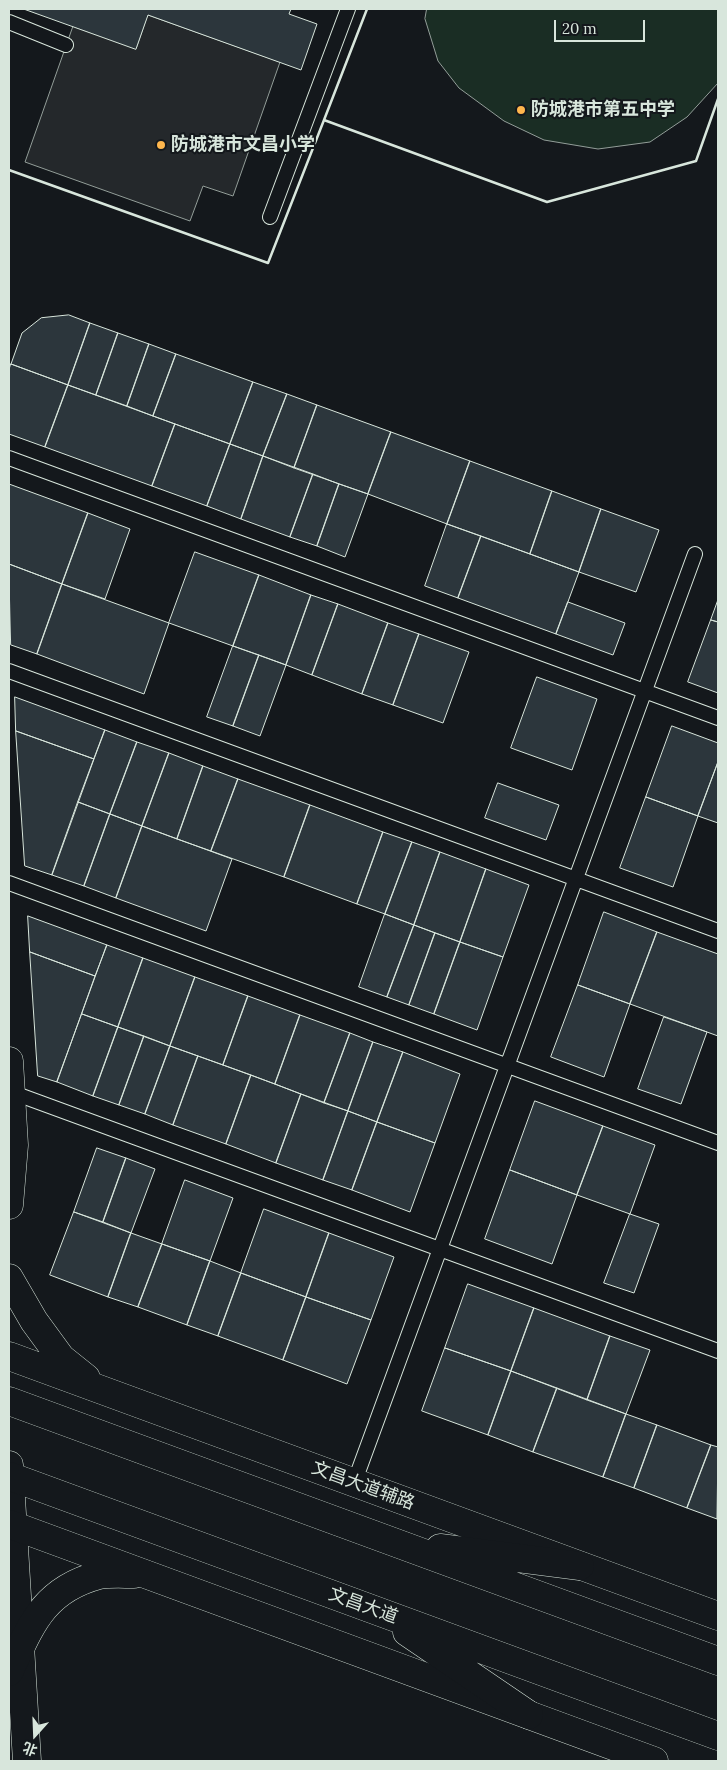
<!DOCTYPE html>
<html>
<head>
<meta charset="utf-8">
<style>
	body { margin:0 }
	#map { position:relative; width:727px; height:1770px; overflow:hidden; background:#14181c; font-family:Lora,"Noto Sans SC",serif }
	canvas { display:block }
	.frame { position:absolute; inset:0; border:10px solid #d8e6dc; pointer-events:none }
	.north { position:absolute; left:10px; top:1710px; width:50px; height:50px; -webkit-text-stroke:4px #14181c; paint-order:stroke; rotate:200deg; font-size:14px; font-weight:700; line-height:20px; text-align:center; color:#d8e6dc }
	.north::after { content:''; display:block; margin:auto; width:18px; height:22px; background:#d8e6dc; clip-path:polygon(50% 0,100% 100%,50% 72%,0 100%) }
	.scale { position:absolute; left:554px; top:20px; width:91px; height:22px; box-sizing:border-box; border:2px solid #d8e6dc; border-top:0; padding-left:6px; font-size:15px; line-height:18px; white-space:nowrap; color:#d8e6dc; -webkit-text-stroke:4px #14181c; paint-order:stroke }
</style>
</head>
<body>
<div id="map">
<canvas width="727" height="1770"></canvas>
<div class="frame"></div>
<div class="north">北</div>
<div class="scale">20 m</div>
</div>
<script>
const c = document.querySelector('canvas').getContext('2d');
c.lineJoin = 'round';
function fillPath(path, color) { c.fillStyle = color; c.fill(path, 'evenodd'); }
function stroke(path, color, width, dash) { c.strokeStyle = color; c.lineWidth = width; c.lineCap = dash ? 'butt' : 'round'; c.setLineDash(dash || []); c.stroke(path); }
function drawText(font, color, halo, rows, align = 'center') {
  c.font = font + ' Lora,"Noto Sans SC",serif'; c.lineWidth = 4; c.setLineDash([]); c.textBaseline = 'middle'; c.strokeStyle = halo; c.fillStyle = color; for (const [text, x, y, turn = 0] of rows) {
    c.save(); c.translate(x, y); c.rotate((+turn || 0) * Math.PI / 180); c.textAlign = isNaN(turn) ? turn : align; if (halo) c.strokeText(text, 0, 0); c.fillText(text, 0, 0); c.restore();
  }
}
const green = new Path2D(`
	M427,9H718V83L687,117L650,142L598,149L544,140L504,121L459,88L438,61L425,19Z`);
fillPath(green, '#1a2d24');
stroke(green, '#939e99', 1);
const parking = new Path2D(`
	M148,15L280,62L233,196L203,186L190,221L25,162L73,26L136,48Z`);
fillPath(parking, '#24282b');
stroke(parking, '#939e99', 1);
const building = new Path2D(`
	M24,9H291L289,14L317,24L301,70L148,15L136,49Z
	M69,315L90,323L68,385L11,364L22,333L41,318Z
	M90,323L118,333L96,395L68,385Z
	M118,333L149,344L127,406L96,395Z
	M149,344L176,354L153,416L127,406Z
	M176,354L253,382L230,444L153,416Z
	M11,364L68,385L45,447L9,434V370Z
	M253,382L287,394L263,456L230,444Z
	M68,385L175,424L152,486L45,447Z
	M287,394L317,405L294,468L263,456Z
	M317,405L391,432L368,494L294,468Z
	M175,424L230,444L207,506L152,486Z
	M391,432L470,461L447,524L368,494Z
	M230,444L263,456L241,519L207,506Z
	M263,456L313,474L290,537L241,519Z
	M470,461L552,491L530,554L447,524Z
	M313,474L339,484L317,546L290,537Z
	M9,484L88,513L62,584L9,564Z
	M339,484L368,494L345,557L317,546Z
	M552,491L601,509L579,572L530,554Z
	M601,509L659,530L636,592L579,572Z
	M88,513L130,529L105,599L62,584Z
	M447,524L481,536L458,598L425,586Z
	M481,536L579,572L556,634L458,598Z
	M195,552L259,575L233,646L169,623Z
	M9,564L62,584L37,654L11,645Z
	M259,575L311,595L286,665L233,646Z
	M62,584L169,623L144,694L37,654Z
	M311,595L338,604L312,675L286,665Z
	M718,600V622L711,620Z
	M568,602L625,623L613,655L556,634Z
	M338,604L388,623L362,694L312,675Z
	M711,620L718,622V693L688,682Z
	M388,623L419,634L393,705L362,694Z
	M419,634L469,652L443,723L393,705Z
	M233,646L259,655L233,726L207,717Z
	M259,655L286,665L260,736L233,726Z
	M537,677L597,699L572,770L511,748Z
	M15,697L105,730L94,759L16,731Z
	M672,726L718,743V762L698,816L646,797Z
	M105,730L137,742L110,814L78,802Z
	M16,731L94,759L52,875L25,866Z
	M137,742L169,753L142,826L110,814Z
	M169,753L203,766L177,839L142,826Z
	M718,762V823L698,816Z
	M203,766L238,779L211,851L177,839Z
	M238,779L310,805L284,877L211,851Z
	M498,783L559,805L546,840L485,818Z
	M646,797L698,816L673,887L620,868Z
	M78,802L110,814L84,886L52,875Z
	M310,805L383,832L357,904L284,877Z
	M110,814L142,826L116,898L84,886Z
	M142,826L232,859L206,931L116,898Z
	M383,832L412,842L385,914L357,904Z
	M412,842L440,852L414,925L385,914Z
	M440,852L486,869L460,942L414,925Z
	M486,869L529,885L503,957L460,942Z
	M604,912L657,932L630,1004L578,985Z
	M385,914L414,925L387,997L359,987Z
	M28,916L107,945L95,976L30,952Z
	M414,925L435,933L409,1005L387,997Z
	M657,932L718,954V1036L630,1004Z
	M435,933L460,942L434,1014L409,1005Z
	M460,942L503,957L477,1030L434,1014Z
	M107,945L143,958L118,1027L82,1014Z
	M30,952L95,976L57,1082L38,1076Z
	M143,958L195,977L170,1046L118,1027Z
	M195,977L248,996L223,1065L170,1046Z
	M578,985L630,1004L604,1077L551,1057Z
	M248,996L300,1015L275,1084L223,1065Z
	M82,1014L118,1027L93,1096L57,1082Z
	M300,1015L350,1033L324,1103L275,1084Z
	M664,1017L707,1032L681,1104L638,1089Z
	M118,1027L144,1036L119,1105L93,1096Z
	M350,1033L373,1042L348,1111L324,1103Z
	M144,1036L170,1046L145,1114L119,1105Z
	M373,1042L403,1052L377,1122L348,1111Z
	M170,1046L198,1056L173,1125L145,1114Z
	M403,1052L460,1074L435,1143L377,1122Z
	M198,1056L251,1075L226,1144L173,1125Z
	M251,1075L301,1094L276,1163L226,1144Z
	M301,1094L348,1111L323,1180L276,1163Z
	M535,1101L603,1126L577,1195L510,1170Z
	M348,1111L377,1122L352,1190L323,1180Z
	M377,1122L435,1143L410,1212L352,1190Z
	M603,1126L655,1145L630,1214L577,1195Z
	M97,1148L126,1158L103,1222L74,1212Z
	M126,1158L155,1169L131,1233L103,1222Z
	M510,1170L577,1195L552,1264L485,1239Z
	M185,1180L233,1198L210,1261L162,1244Z
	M264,1209L329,1233L306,1297L241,1273Z
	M74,1212L131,1233L108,1297L50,1275Z
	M630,1214L659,1224L634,1293L604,1283Z
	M131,1233L162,1244L138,1307L108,1297Z
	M329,1233L394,1257L371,1320L306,1297Z
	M162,1244L210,1261L187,1325L138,1307Z
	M210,1261L241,1273L218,1336L187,1325Z
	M241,1273L306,1297L283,1360L218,1336Z
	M468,1284L534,1308L511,1371L445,1348Z
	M306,1297L371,1320L347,1384L283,1360Z
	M534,1308L610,1336L587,1400L511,1371Z
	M610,1336L650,1350L626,1414L587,1400Z
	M445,1348L511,1371L488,1435L422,1411Z
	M511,1371L557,1388L533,1452L488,1435Z
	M557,1388L626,1414L603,1477L533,1452Z
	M626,1414L657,1425L634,1488L603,1477Z
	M657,1425L711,1445L687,1508L634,1488Z
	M711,1445L718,1447L717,1519L687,1508Z`);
fillPath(building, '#2c363c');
stroke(building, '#d8e6dc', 1);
const lane = new Path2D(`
	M9,22L66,45
	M270,217L348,9
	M9,458L718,718
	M9,671L718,931
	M9,883L718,1143
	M11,1092L718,1351
	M354,1483L695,554`);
const street = new Path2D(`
	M9,1061L14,1145L9,1205
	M9,1465L27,1761`);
const secondary = new Path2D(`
	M9,1278L34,1321L61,1358L86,1378
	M9,1356L718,1616
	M9,1524L654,1761
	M9,1672C31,1625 43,1590 99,1575C110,1573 123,1574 134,1574`);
const primary = new Path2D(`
	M9,1401L718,1661
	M9,1476L718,1736
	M440,1548L580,1566
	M407,1632L529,1715`);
stroke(lane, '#d8e6dc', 16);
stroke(street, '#d8e6dc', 29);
stroke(secondary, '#d8e6dc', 29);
stroke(primary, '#d8e6dc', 29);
stroke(lane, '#14181c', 14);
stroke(street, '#14181c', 28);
stroke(secondary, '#14181c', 28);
stroke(primary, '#14181c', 28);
stroke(new Path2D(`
	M367,9L324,120L547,202L696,161L718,99
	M9,170L268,263L324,120`), '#d8e6dc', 2.5);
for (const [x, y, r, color] of [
	[521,110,5,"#ffb74d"],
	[161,145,5,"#ffb74d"]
]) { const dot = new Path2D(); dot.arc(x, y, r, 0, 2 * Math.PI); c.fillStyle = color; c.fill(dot); stroke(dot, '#14181c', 2); }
drawText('bold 18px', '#d8e6dc', '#14181c', [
	["防城港市第五中学",531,110],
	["防城港市文昌小学",171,145]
], 'left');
drawText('18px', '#d8e6dc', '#14181c', [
	["文昌大道辅路",363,1486,20],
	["文昌大道",363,1606,20]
]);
</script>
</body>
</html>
